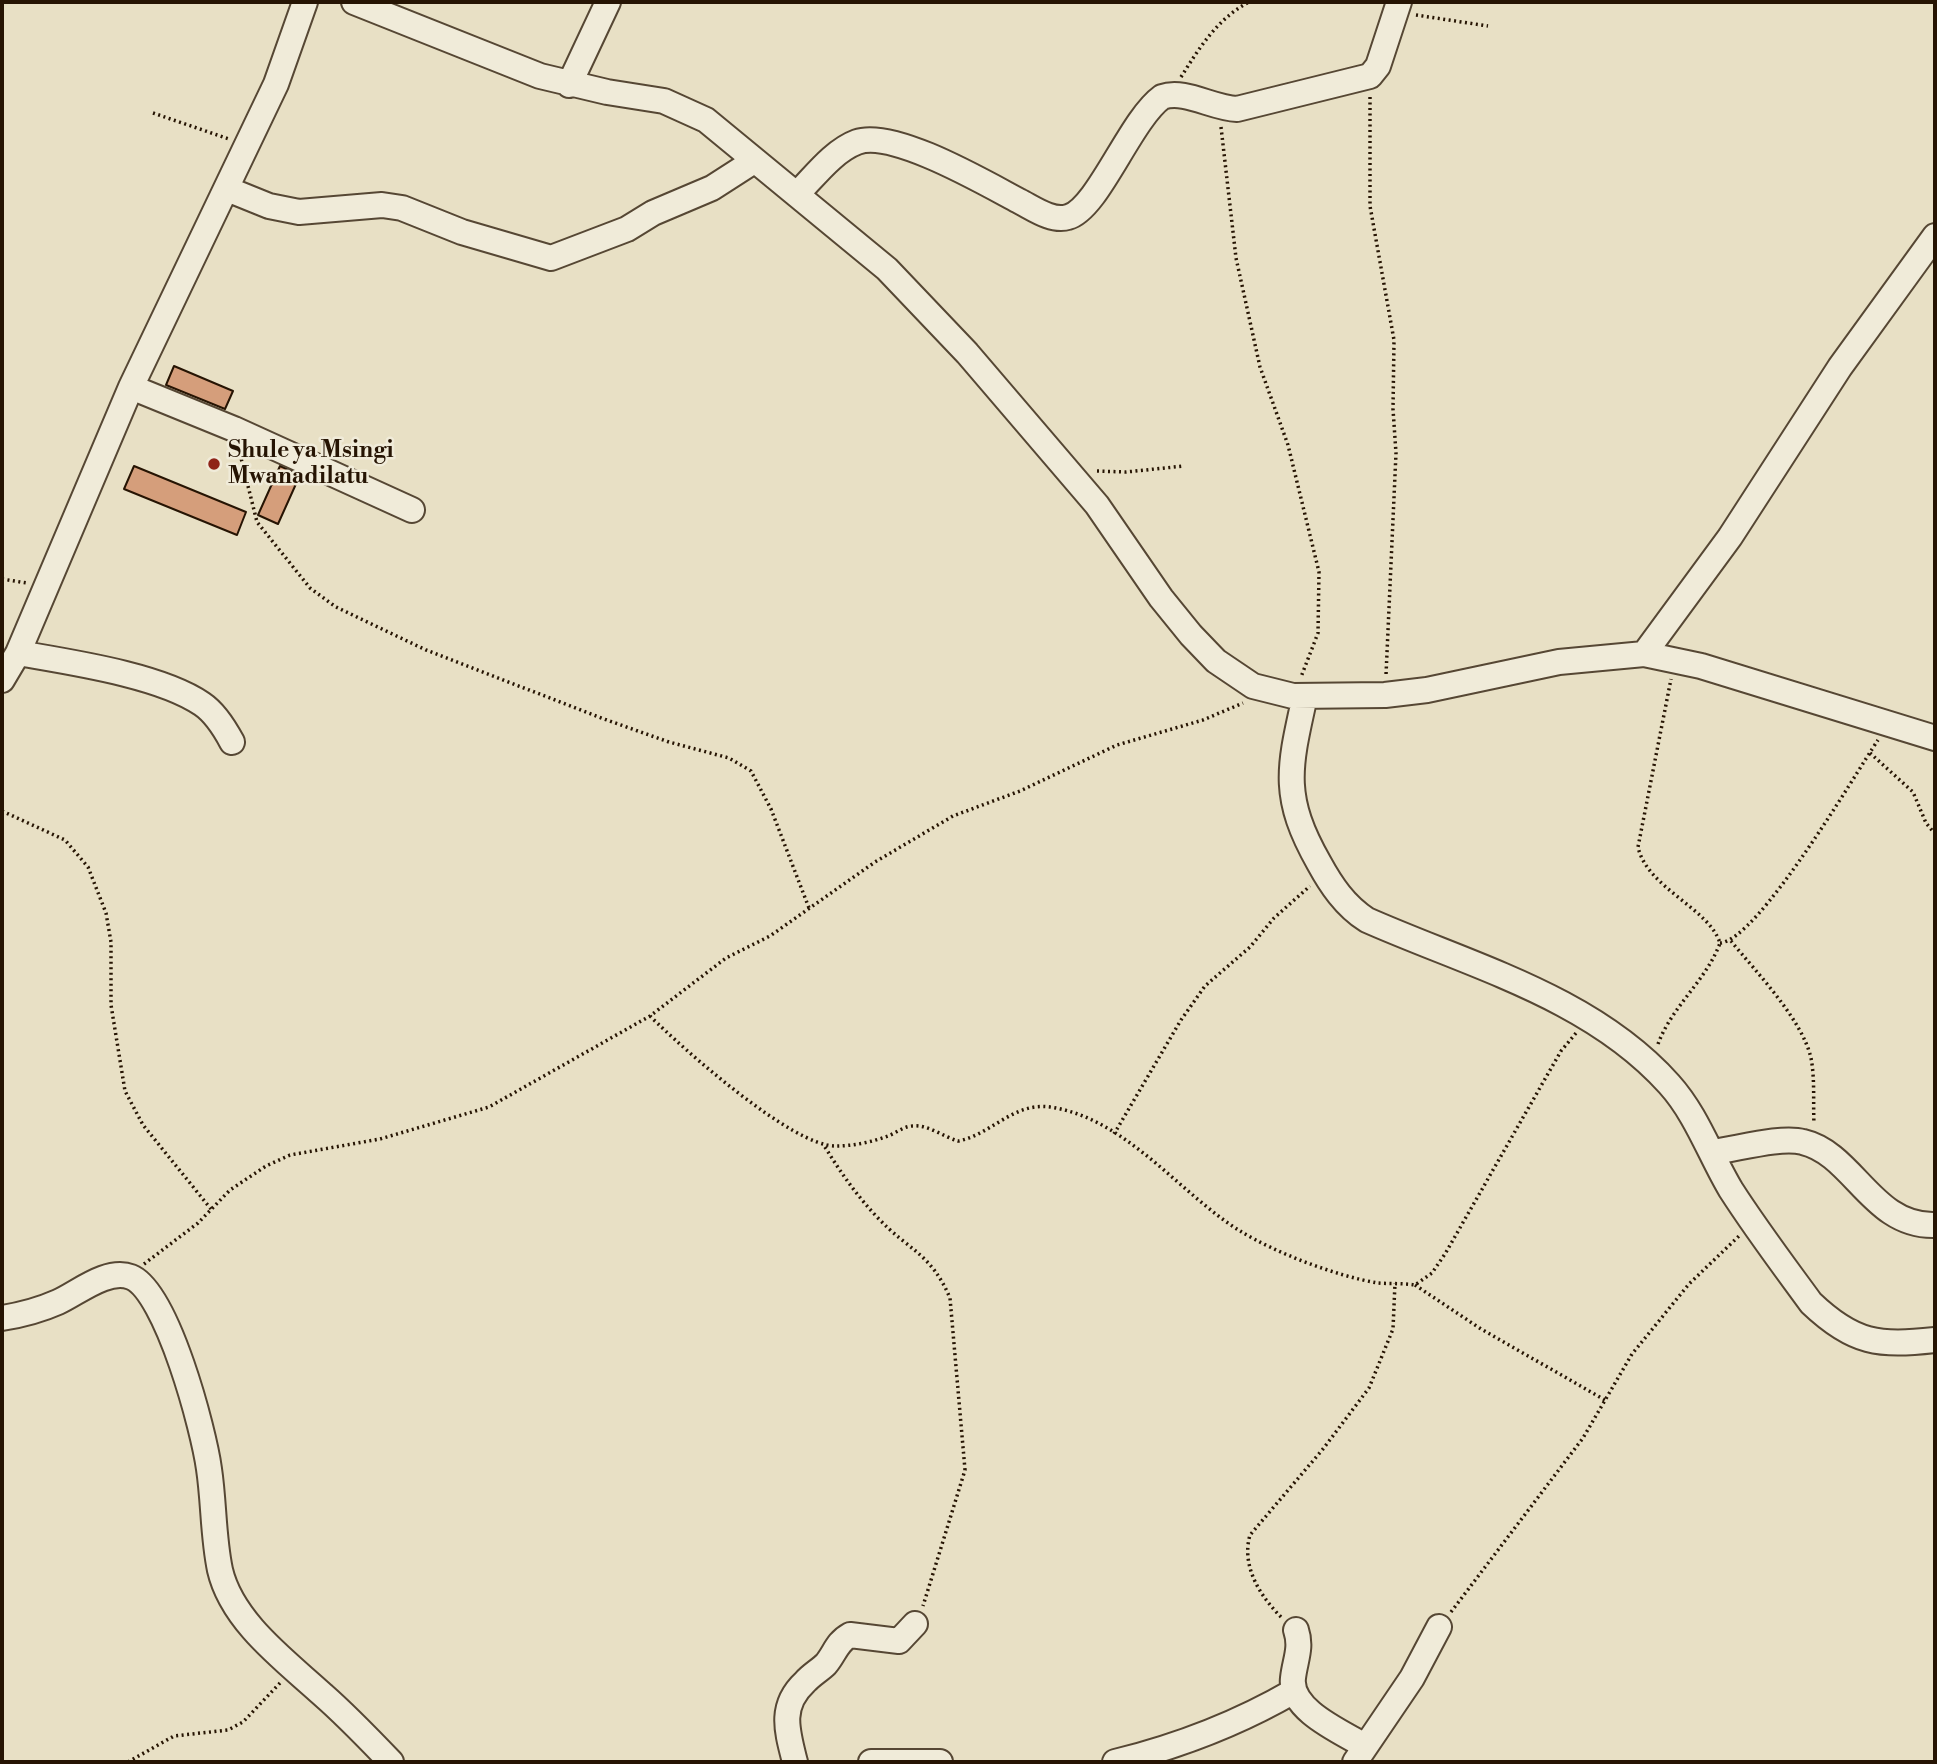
<!DOCTYPE html>
<html>
<head>
<meta charset="utf-8">
<style>
	body { margin:0 }
	#map { position:relative; width:1937px; height:1764px; overflow:hidden; background:#e8e0c5; font-family:"Libre Bodoni",serif }
	canvas { display:block }
	.frame { position:absolute; inset:0; border:4px solid #261403; pointer-events:none }
</style>
</head>
<body>
<div id="map">
<canvas width="1937" height="1764"></canvas>
<div class="frame"></div>
</div>
<script>
const c = document.querySelector('canvas').getContext('2d');
c.lineJoin = 'round';
function fillPath(path, color) { c.fillStyle = color; c.fill(path, 'evenodd'); }
function stroke(path, color, width, dash) { c.strokeStyle = color; c.lineWidth = width; c.lineCap = dash ? 'butt' : 'round'; c.setLineDash(dash || []); c.stroke(path); }
function drawText(font, color, halo, rows, align = 'center') {
  c.font = font + ' "Libre Bodoni",serif'; c.lineWidth = 5; c.setLineDash([]); c.textBaseline = 'middle'; c.strokeStyle = halo; c.fillStyle = color; for (const [text, x, y, turn = 0] of rows) {
    c.save(); c.translate(x, y); c.rotate((+turn || 0) * Math.PI / 180); c.textAlign = isNaN(turn) ? turn : align; if (halo) c.strokeText(text, 0, 0); c.fillText(text, 0, 0); c.restore();
  }
}
const building = new Path2D(`
	M174,366L233,391L225,409L166,385Z
	M134,466L246,512L237,535L124,489Z
	M280,466L300,475L278,524L258,515Z`);
fillPath(building, '#d59e7b');
stroke(building, '#261403', 2);
const minor = new Path2D(`
	M354,2L540,76L607,92L664,101L706,120L887,269L967,353L1097,505L1161,598L1191,635L1216,661L1253,686L1293,696L1385,695L1427,690L1559,662L1644,654L1701,666L1935,738
	M569,85L608,2
	M227,189L269,206L299,212L382,205L402,208L462,232L551,258L627,229L653,213L712,188L754,161
	M797,194C814,177 833,151 857,142C893,129 985,183 1019,201C1033,208 1052,222 1068,217C1098,209 1130,120 1162,97C1185,89 1212,108 1237,109L1370,76L1378,66L1399,2
	M131,387L234,429L412,510
	M18,653C69,662 160,675 202,704C214,712 225,729 232,742
	M1644,654L1730,537L1840,367L1935,236
	M2,680L18,653L131,387L276,84L305,2
	M1305,696C1289,768 1281,796 1319,863C1331,885 1345,906 1367,920C1471,966 1591,997 1669,1084C1697,1115 1710,1155 1731,1190C1756,1229 1784,1266 1811,1303C1854,1344 1879,1346 1935,1340
	M1713,1152C1737,1149 1781,1136 1803,1142C1854,1154 1872,1227 1935,1225
	M2,1318C21,1315 40,1310 58,1302C78,1293 107,1268 131,1277C167,1291 204,1431 209,1469C214,1502 213,1537 220,1570C232,1622 286,1661 323,1695C347,1716 369,1739 391,1762
	M1296,1630C1302,1648 1295,1660 1293,1678C1289,1710 1342,1732 1365,1746
	M795,1762C787,1731 779,1706 805,1682C811,1675 820,1670 826,1664C835,1653 837,1642 850,1635L899,1641L915,1624
	M871,1762H940
	M1115,1762C1176,1747 1239,1723 1294,1691
	M1355,1762L1412,1678L1439,1627`);
stroke(minor, '#564734', 28);
stroke(new Path2D(`
	M1416,15L1488,26
	M1181,77C1200,47 1217,19 1249,2
	M1370,97V206L1394,340L1393,409L1396,453L1386,675
	M153,113L229,139
	M1221,127L1236,258L1260,367L1288,445L1319,572L1318,633L1301,677
	M240,454L257,522L310,588L336,607L426,650L604,719L669,742L729,758L751,771L771,809L809,908
	M1097,471L1126,472L1184,466
	M2,579L27,583
	M1870,753L1913,792L1926,823L1935,834
	M2,811L65,840L88,867L106,913L111,942V1005L125,1091L143,1125L211,1209
	M1731,941C1756,972 1802,1019 1811,1058C1815,1079 1813,1102 1814,1124
	M1720,943C1758,940 1854,776 1878,740
	M650,1016C682,1048 793,1147 836,1146C853,1146 872,1142 888,1136C896,1133 904,1126 913,1126C927,1124 944,1137 958,1141C991,1135 1013,1102 1050,1107C1126,1118 1179,1193 1240,1231C1276,1253 1336,1276 1378,1283C1390,1284 1403,1283 1415,1285L1432,1273L1445,1254L1561,1051L1576,1033
	M1658,1044C1672,1006 1706,981 1720,943C1709,908 1647,888 1638,847L1671,679
	M1114,1134L1181,1020L1205,986L1250,947L1274,918L1310,886
	M825,1147C841,1173 857,1196 878,1218C908,1250 931,1253 950,1298L965,1470L923,1606
	M144,1264L198,1223L230,1190L266,1166L290,1155L380,1139L489,1107L650,1016L726,958L770,936L875,862L953,816L1020,791L1117,745L1203,720L1243,703
	M1415,1285L1481,1329L1605,1400
	M1451,1612L1583,1438L1632,1354L1689,1284L1739,1236
	M1281,1617C1260,1596 1241,1566 1250,1535L1323,1449L1369,1388L1393,1329L1395,1283
	M128,1762L174,1736L228,1730L243,1722L280,1683`), '#261403', 3.5, [2, 3.5]);
stroke(minor, '#f0ebd9', 24);
for (const [x, y, r, color] of [
	[214,464,7,"#8f2418"]
]) { const dot = new Path2D(); dot.arc(x, y, r, 0, 2 * Math.PI); c.fillStyle = color; c.fill(dot); stroke(dot, '#f0ebd9', 2.5); }
drawText('bold 23px', '#261403', '#f0ebd9', [
	["Shule ya Msingi",228,451],
	["Mwanadilatu",228,477]
], 'left');
</script>
</body>
</html>
